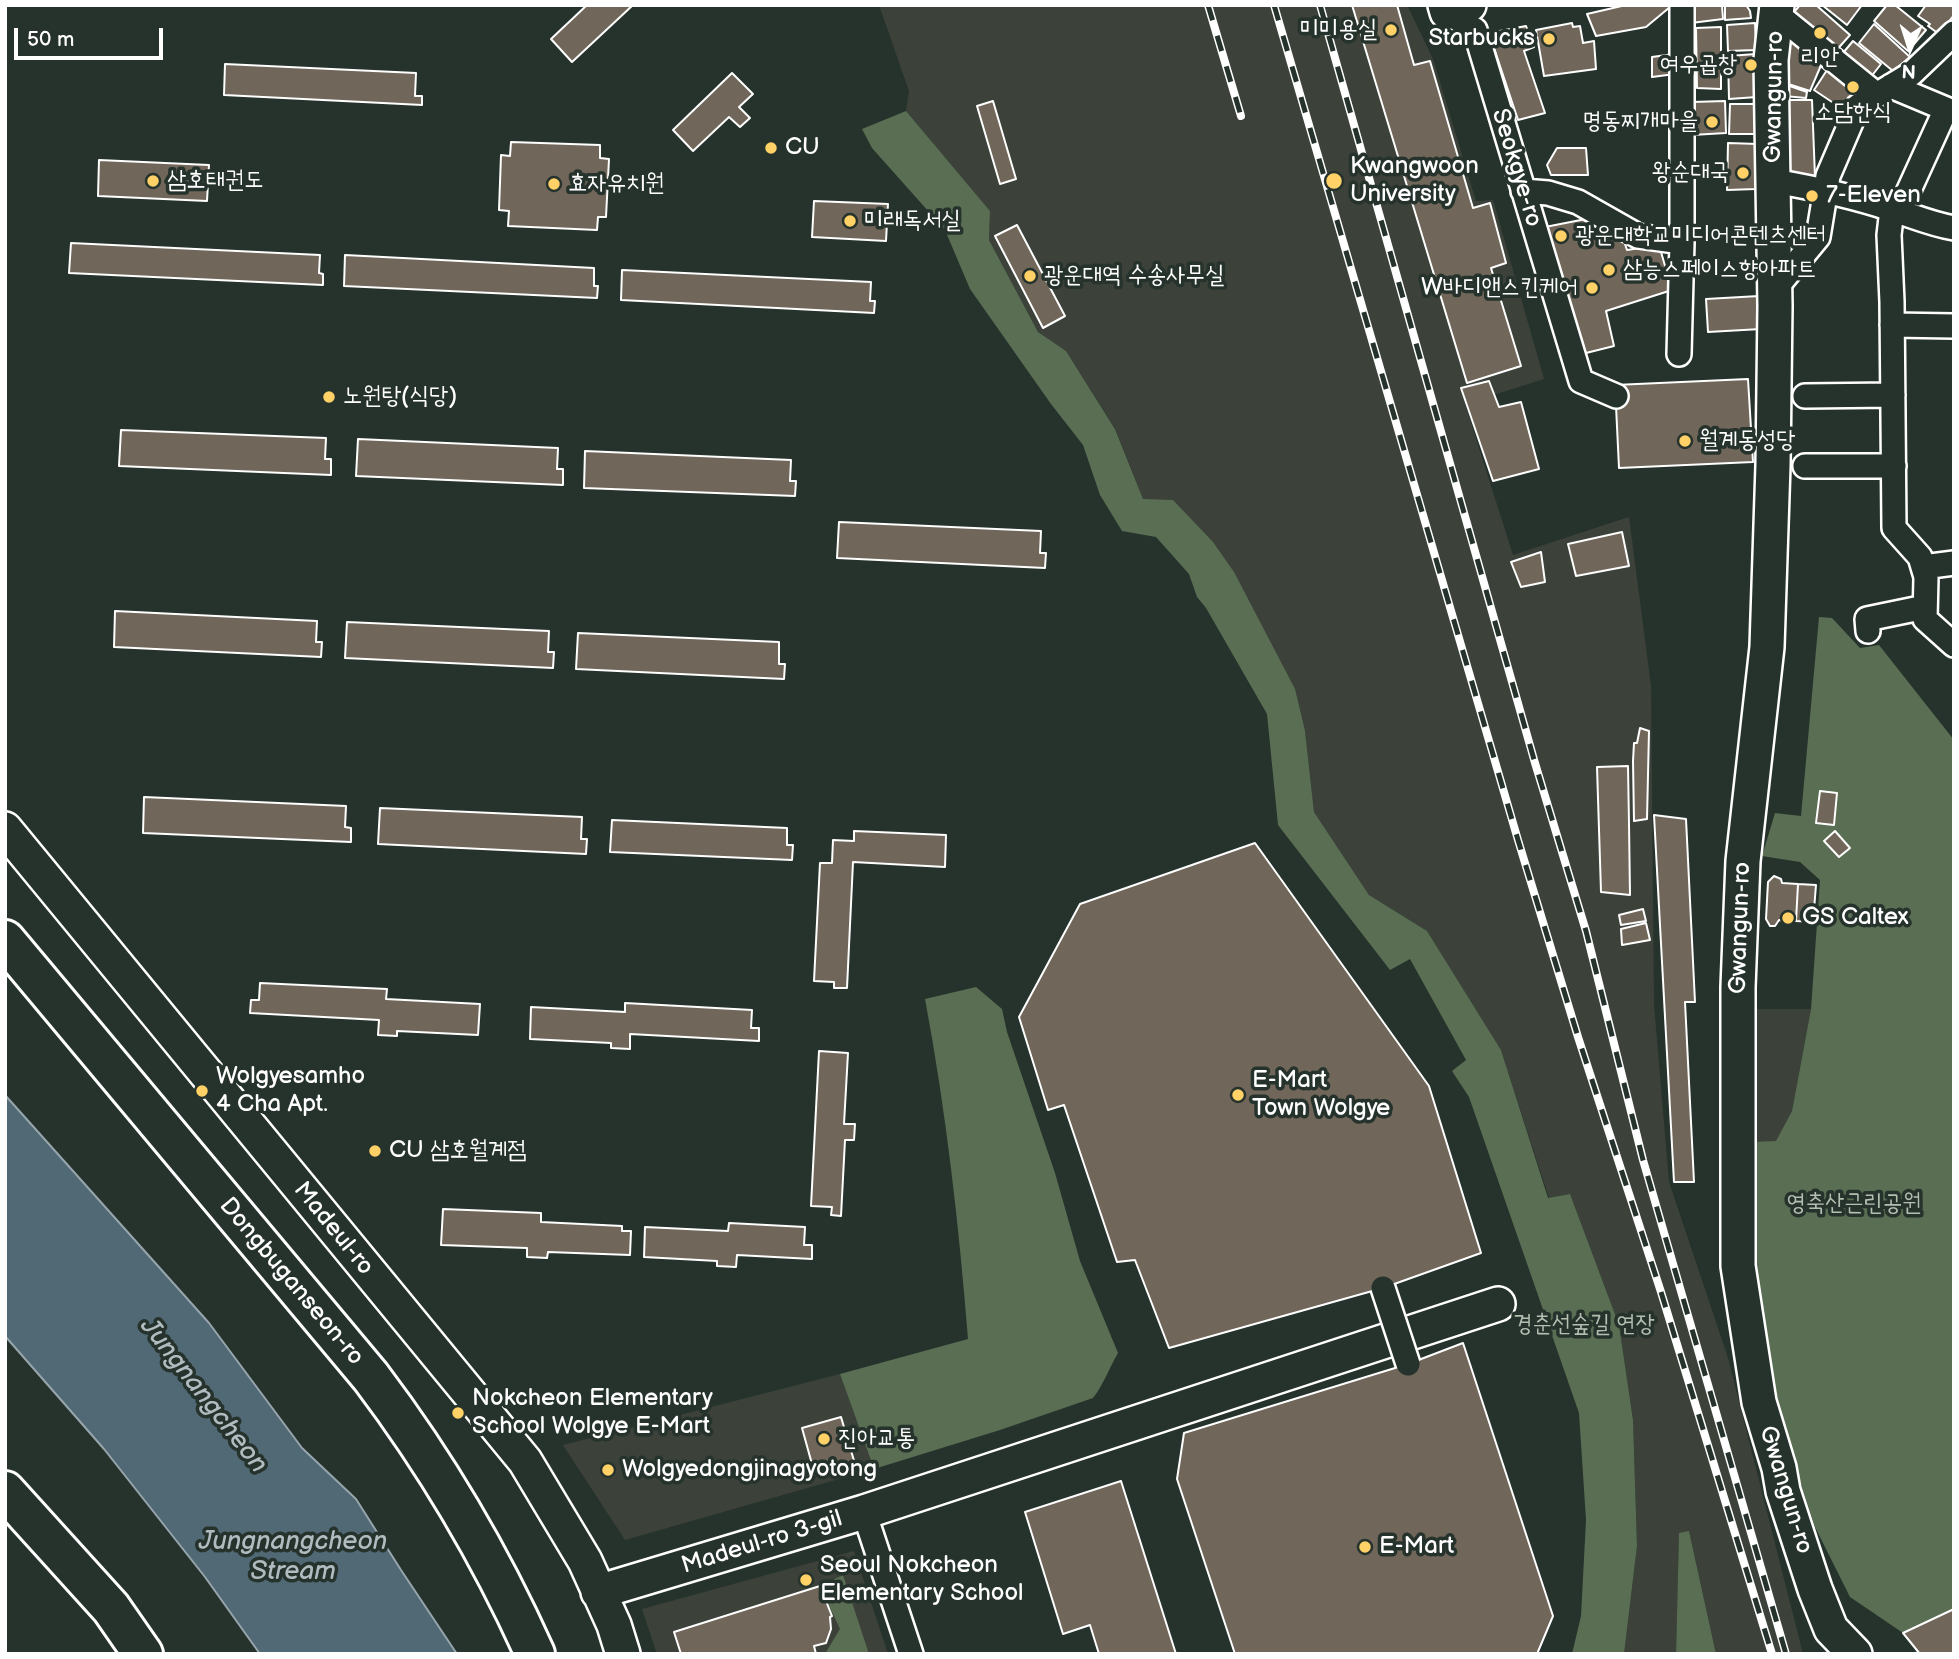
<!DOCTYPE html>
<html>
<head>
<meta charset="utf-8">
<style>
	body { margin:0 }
	#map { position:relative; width:1959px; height:1659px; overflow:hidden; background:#26332d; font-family:"Balsamiq Sans",sans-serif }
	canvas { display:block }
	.frame { position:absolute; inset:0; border:7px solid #fff; pointer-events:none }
	.north { position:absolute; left:1875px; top:14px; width:70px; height:70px; -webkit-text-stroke:5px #26332d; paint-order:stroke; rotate:183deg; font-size:19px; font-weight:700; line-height:28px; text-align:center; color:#fff }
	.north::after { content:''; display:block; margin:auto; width:24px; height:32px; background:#fff; clip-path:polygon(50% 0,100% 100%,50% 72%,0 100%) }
	.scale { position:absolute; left:14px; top:28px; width:149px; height:32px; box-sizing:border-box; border:4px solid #fff; border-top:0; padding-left:9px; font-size:21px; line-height:24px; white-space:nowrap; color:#fff; -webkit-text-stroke:5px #26332d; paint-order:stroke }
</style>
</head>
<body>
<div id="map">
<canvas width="1959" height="1659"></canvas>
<div class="frame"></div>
<div class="north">N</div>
<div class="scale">50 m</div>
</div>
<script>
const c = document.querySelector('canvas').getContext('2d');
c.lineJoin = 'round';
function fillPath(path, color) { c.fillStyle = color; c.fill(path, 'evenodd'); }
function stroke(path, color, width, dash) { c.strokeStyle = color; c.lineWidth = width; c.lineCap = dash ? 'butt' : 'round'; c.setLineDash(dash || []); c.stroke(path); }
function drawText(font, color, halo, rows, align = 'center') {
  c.font = font + ' "Balsamiq Sans","Poor Story",sans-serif'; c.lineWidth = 7; c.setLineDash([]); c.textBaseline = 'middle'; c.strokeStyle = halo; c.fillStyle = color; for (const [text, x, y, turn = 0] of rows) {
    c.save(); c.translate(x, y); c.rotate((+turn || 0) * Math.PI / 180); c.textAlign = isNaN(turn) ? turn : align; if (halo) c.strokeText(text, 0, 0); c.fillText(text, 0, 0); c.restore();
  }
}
fillPath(new Path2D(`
	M879,5H1407L1433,59L1476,201L1493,200L1544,379L1465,404L1513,555L1629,517L1651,686L1654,1005L1669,1182L1728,1358L1803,1654H1716L1689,1531L1679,1534L1676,1654H1624L1637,1546L1633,1420L1619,1325L1570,1194L1549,1198L1501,1050L1427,931L1369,895L1314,812L1305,731L1143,499L1115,428L1066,351L1038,332L989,240L990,211L906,111L909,91Z
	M1755,1009H1811L1792,1111L1776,1142H1752Z
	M840,1374L874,1469L625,1540L563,1445Z
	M854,1551L888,1654H657L642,1609Z`), '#3c423a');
fillPath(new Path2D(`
	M906,111L990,211L989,240L1038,332L1066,351L1115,429L1143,499L1173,500L1213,542L1234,572L1295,689L1305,731L1314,812L1369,895L1427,931L1501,1050L1548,1198L1570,1194L1619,1325L1633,1420L1637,1546L1624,1654H1572L1581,1616L1586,1520L1579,1413L1469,1097L1452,1071L1466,1060L1410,959L1390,970L1278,825L1267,714L1206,608L1197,597L1189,574L1156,537L1122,531L1100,495L1083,445L1051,404L970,289L945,230L872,148L862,129Z
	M1819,617L1832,618L1860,648L1879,645L1954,740V1611L1903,1633L1850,1597L1815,1527L1772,1397L1758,1295L1752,1142L1776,1141L1792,1111L1811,1009L1820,880L1800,862L1762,856L1775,813L1801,816Z
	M976,987L1002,1009L1007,1032L1055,1173L1080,1261L1118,1353C1109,1368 1104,1384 1093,1398L1000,1430L874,1469L840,1374L968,1339C959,1225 946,1111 925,999Z
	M1689,1531L1716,1654H1676L1679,1533Z
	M843,1575L869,1654H825L840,1629L820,1586Z`), '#596e52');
const water = new Path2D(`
	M5,1095L209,1323L302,1448L356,1499L401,1570L457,1654H260L205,1577L104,1449L5,1336Z`);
fillPath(water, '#516975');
stroke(water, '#97a5ac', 2);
const building = new Path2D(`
	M587,5H633L572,62L551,39Z
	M1352,5H1397L1414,65L1430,61L1473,208L1490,203L1506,263L1491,268L1521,366L1467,383Z
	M1626,5H1669L1670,7L1646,27L1596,36L1587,14Z
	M1695,5H1722L1723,19L1691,23V10Z
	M1725,5H1746L1750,11L1751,18L1725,20Z
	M1800,5H1816L1850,35L1834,53L1789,18Z
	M1822,5H1862L1847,25Z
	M1887,5H1895L1926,30L1908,51L1874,21Z
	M1926,5H1954V15L1939,34L1928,26L1930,24L1918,16Z
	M1572,23L1573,27L1580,26L1583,43L1594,41L1596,69L1544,76L1536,30Z
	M1755,23L1756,50L1728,51L1727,25Z
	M1874,24L1910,57L1893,71L1859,43Z
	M1526,26L1534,47L1524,51L1545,113L1518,120L1489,33Z
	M1721,27V89L1697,88L1696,28Z
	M1790,35L1822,63L1810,91L1782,82Z
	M1853,41L1881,64L1867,82L1838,59Z
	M1674,54L1675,74L1652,77V57Z
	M1756,54L1757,97L1729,99L1728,56Z
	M225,64L416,73L415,96H422V105L224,95Z
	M1829,67L1858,89L1844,110L1814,90Z
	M732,73L753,94L739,107L750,118L740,127L729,117L693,151L673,130Z
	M1784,84L1807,92L1806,98L1784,96Z
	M1785,100H1812L1815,177L1786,178Z
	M993,101L1016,179L1000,184L977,106Z
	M1725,101L1726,133L1692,135V102Z
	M1730,104H1759L1758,134H1729Z
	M511,142L600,145V158L609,159L606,217H598L597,230L508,226L509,211L499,210L501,155L510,156Z
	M1728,143L1758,144L1756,189L1727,190Z
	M1557,148H1586L1588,175H1551L1547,165Z
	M99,160L209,165L207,201L98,196Z
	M814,201L888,204L886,241L812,237Z
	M1591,218L1622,235L1627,250L1659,245L1672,290L1606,311L1614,346L1578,355L1540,228Z
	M1017,225L1065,316L1043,328L995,236Z
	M71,243L320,255L319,273L323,274V285L69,273Z
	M345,255L594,268V286H598L597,298L344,286Z
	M622,270L871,282L870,301H875L874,313L621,300Z
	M1759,296L1761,329L1708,332L1706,299Z
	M1748,379L1753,462L1619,468L1615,385Z
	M1489,381L1499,407L1521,402L1539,469L1493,481L1461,388Z
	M121,430L326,438L325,459H331V475L119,466Z
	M358,439L558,448L557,469H563V485L356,476Z
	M585,451L791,460L790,481H796L795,496L584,488Z
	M839,522L1041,531L1040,553H1046L1045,568L837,558Z
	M1622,532L1629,566L1576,576L1568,544Z
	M1541,552L1545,582L1521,587L1511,562Z
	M115,611L317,621L316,642H322L321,657L114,647Z
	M347,622L549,631L548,652H554L553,668L345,658Z
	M578,633L779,642V664H785L784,679L576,669Z
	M1640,728L1649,731L1647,819L1634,821L1633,761L1634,743H1637Z
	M1628,766L1629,824L1630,895L1601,892L1597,767Z
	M1820,791L1837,793L1834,825L1816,823Z
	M144,797L346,806L345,827L351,828V842L143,833Z
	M380,808L582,817L581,839H587L586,854L378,844Z
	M1654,815L1686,819L1695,1002H1685L1694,1182H1674Z
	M612,820L787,828V845H793L792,860L610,852Z
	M854,831L946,835L945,867L853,862L847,988H834V982L814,981L820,863H832L833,840L854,841Z
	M1835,831L1850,848L1839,857L1824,841Z
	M1255,843L1429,1086L1481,1253L1383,1288L1169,1348L1135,1260L1117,1262L1064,1105L1048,1110L1019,1017L1080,904Z
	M1774,876L1781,879L1782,883L1798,884L1796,921L1779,920L1775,926H1770L1766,919L1768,882Z
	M1798,884L1816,885L1813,922L1796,921Z
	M1643,909L1646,921L1621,925L1619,915Z
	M1646,923L1650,940L1622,945L1621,929Z
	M260,983L387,989L386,999L480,1004L478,1035L397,1031V1036L378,1035L379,1020L250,1013L251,1000H259Z
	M625,1003L752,1010L751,1028H759V1041L630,1034V1049L611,1048V1043L530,1039L531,1007L625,1012Z
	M819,1051L848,1053L844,1124H855L854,1140H845L841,1216L831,1215L832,1207L811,1206Z
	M443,1209L541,1213V1222L622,1226V1231H631L630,1255L548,1252L547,1258L527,1257V1248L441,1245Z
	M729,1223L805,1227L804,1245H812V1259L737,1255L736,1267L717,1266V1261L644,1257L645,1227L728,1231Z
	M1463,1343L1553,1616L1537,1654H1235L1177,1479L1184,1433L1408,1364Z
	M841,1417L855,1464L815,1475L802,1428Z
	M1121,1481L1176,1654H1099L1090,1625L1063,1634L1025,1512Z
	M820,1586L832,1616L830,1617L831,1629L826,1643L814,1646L816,1654H681L674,1632Z
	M1954,1609V1654H1920L1903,1633Z`);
fillPath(building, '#706659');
stroke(building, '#fff', 2);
const street = new Path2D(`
	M1447,12L1475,30L1581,381L1616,396
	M1777,14L1877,95
	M1891,86L1946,109L1904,201L1892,209L1889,235L1892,302L1894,528L1920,557L1926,577L1925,619L1954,645
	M1774,181C1814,188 1853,196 1891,209C1913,216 1931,224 1954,228
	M1523,191L1548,193L1578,202L1638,236L1682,242
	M1775,289L1818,237L1828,176L1858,106L1911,74L1954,33
	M1892,325L1954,326
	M1679,354L1682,242V5
	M1805,396L1893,395
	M1805,466H1894
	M1923,567L1954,563
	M1868,631L1867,619L1925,607
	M864,1512L911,1654`);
const secondary = new Path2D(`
	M1445,5L1447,12L1469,5
	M1777,5L1771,60L1775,306L1773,465L1767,647L1743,861L1738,987V1266L1759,1402L1779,1468L1783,1491L1815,1589L1831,1629L1855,1654
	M5,829L525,1461L585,1561L614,1625L623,1654
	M598,1592L864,1512L1498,1304`);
const highway = new Path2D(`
	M5,940L371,1377C436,1463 491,1556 535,1654
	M5,1491L111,1608L143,1654`);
stroke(street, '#fff', 28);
stroke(secondary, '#fff', 38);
stroke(highway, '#fff', 44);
stroke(street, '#26332d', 23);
stroke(secondary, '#26332d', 33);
stroke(highway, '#26332d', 38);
const rail = new Path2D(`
	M1208,5L1241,116
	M1274,5L1518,840L1578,1037L1661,1292L1772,1654
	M1320,5L1535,763L1586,931L1643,1160L1786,1654`);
stroke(rail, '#fff', 8);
stroke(rail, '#26332d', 5, [16]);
const streetBridge = new Path2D(`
	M1383,1288L1408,1364`);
stroke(streetBridge, '#fff', 28, []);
stroke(streetBridge, '#26332d', 23);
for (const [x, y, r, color] of [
	[1391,30,7,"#ffd166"],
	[1820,33,7,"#ffd166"],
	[1549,39,7,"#ffd166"],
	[1751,65,7,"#ffd166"],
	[1853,87,7,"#ffd166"],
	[1712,122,7,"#ffd166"],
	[771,148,7,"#ffd166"],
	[1743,173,7,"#ffd166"],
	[153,181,7,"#ffd166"],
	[1334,181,9,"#ffd166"],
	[554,184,7,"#ffd166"],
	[1812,196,7,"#ffd166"],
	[850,221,7,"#ffd166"],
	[1561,236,7,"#ffd166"],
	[1609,270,7,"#ffd166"],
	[1030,276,7,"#ffd166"],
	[1592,288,7,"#ffd166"],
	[329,397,7,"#ffd166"],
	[1685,441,7,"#ffd166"],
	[1788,918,7,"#ffd166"],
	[202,1091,7,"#ffd166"],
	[1238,1095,7,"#ffd166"],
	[375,1151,7,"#ffd166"],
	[458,1413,7,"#ffd166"],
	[824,1439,7,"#ffd166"],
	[608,1470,7,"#ffd166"],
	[1365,1547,7,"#ffd166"],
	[806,1580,7,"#ffd166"]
]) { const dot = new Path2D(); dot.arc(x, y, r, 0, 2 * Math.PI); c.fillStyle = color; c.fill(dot); stroke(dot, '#26332d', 2.5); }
drawText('24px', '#fff', '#26332d', [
	["미미용실",1377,30,"right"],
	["Starbucks",1535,39,"right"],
	["리안",1820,58,"center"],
	["여우곱창",1737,65,"right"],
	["소담한식",1853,113,"center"],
	["명동찌개마을",1698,122,"right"],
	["CU",785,148],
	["Kwangwoon",1350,167],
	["University",1350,195],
	["왕순대국",1729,173,"right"],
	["삼호태권도",167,181],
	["효자유치원",568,184],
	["7-Eleven",1826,196],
	["미래독서실",864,221],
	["광운대학교미디어콘텐츠센터",1575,236],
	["삼능스페이스향아파트",1623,270],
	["광운대역 수송사무실",1044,276],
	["W바디앤스킨케어",1578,288,"right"],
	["노원탕(식당)",343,397],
	["월계동성당",1699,441],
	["GS Caltex",1802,918],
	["Wolgyesamho",216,1077],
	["4 Cha Apt.",216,1105],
	["E-Mart",1252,1081],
	["Town Wolgye",1252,1109],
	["CU 삼호월계점",389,1151],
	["Nokcheon Elementary",472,1399],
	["School Wolgye E-Mart",472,1427],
	["진아교통",838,1439],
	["Wolgyedongjinagyotong",622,1470],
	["E-Mart",1379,1547],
	["Seoul Nokcheon",820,1566],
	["Elementary School",820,1594]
], 'left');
drawText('24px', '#fff', '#26332d', [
	["Gwangun-ro",1775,97,-89],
	["Seokgye-ro",1516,168,73],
	["Gwangun-ro",1741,928,-88],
	["Madeul-ro",333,1229,51],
	["Dongbuganseon-ro",291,1282,50],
	["Gwangun-ro",1785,1490,73],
	["Madeul-ro 3-gil",762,1543,-17]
]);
drawText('24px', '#b4beb1', '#26332d', [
	["영축산근린공원",1854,1204],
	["경춘선숲길 연장",1584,1325]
]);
drawText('italic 26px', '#b1bcc1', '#26332d', [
	["Jungnangcheon",203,1396,52],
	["Jungnangcheon",293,1542],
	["Stream",293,1572]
]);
</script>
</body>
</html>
